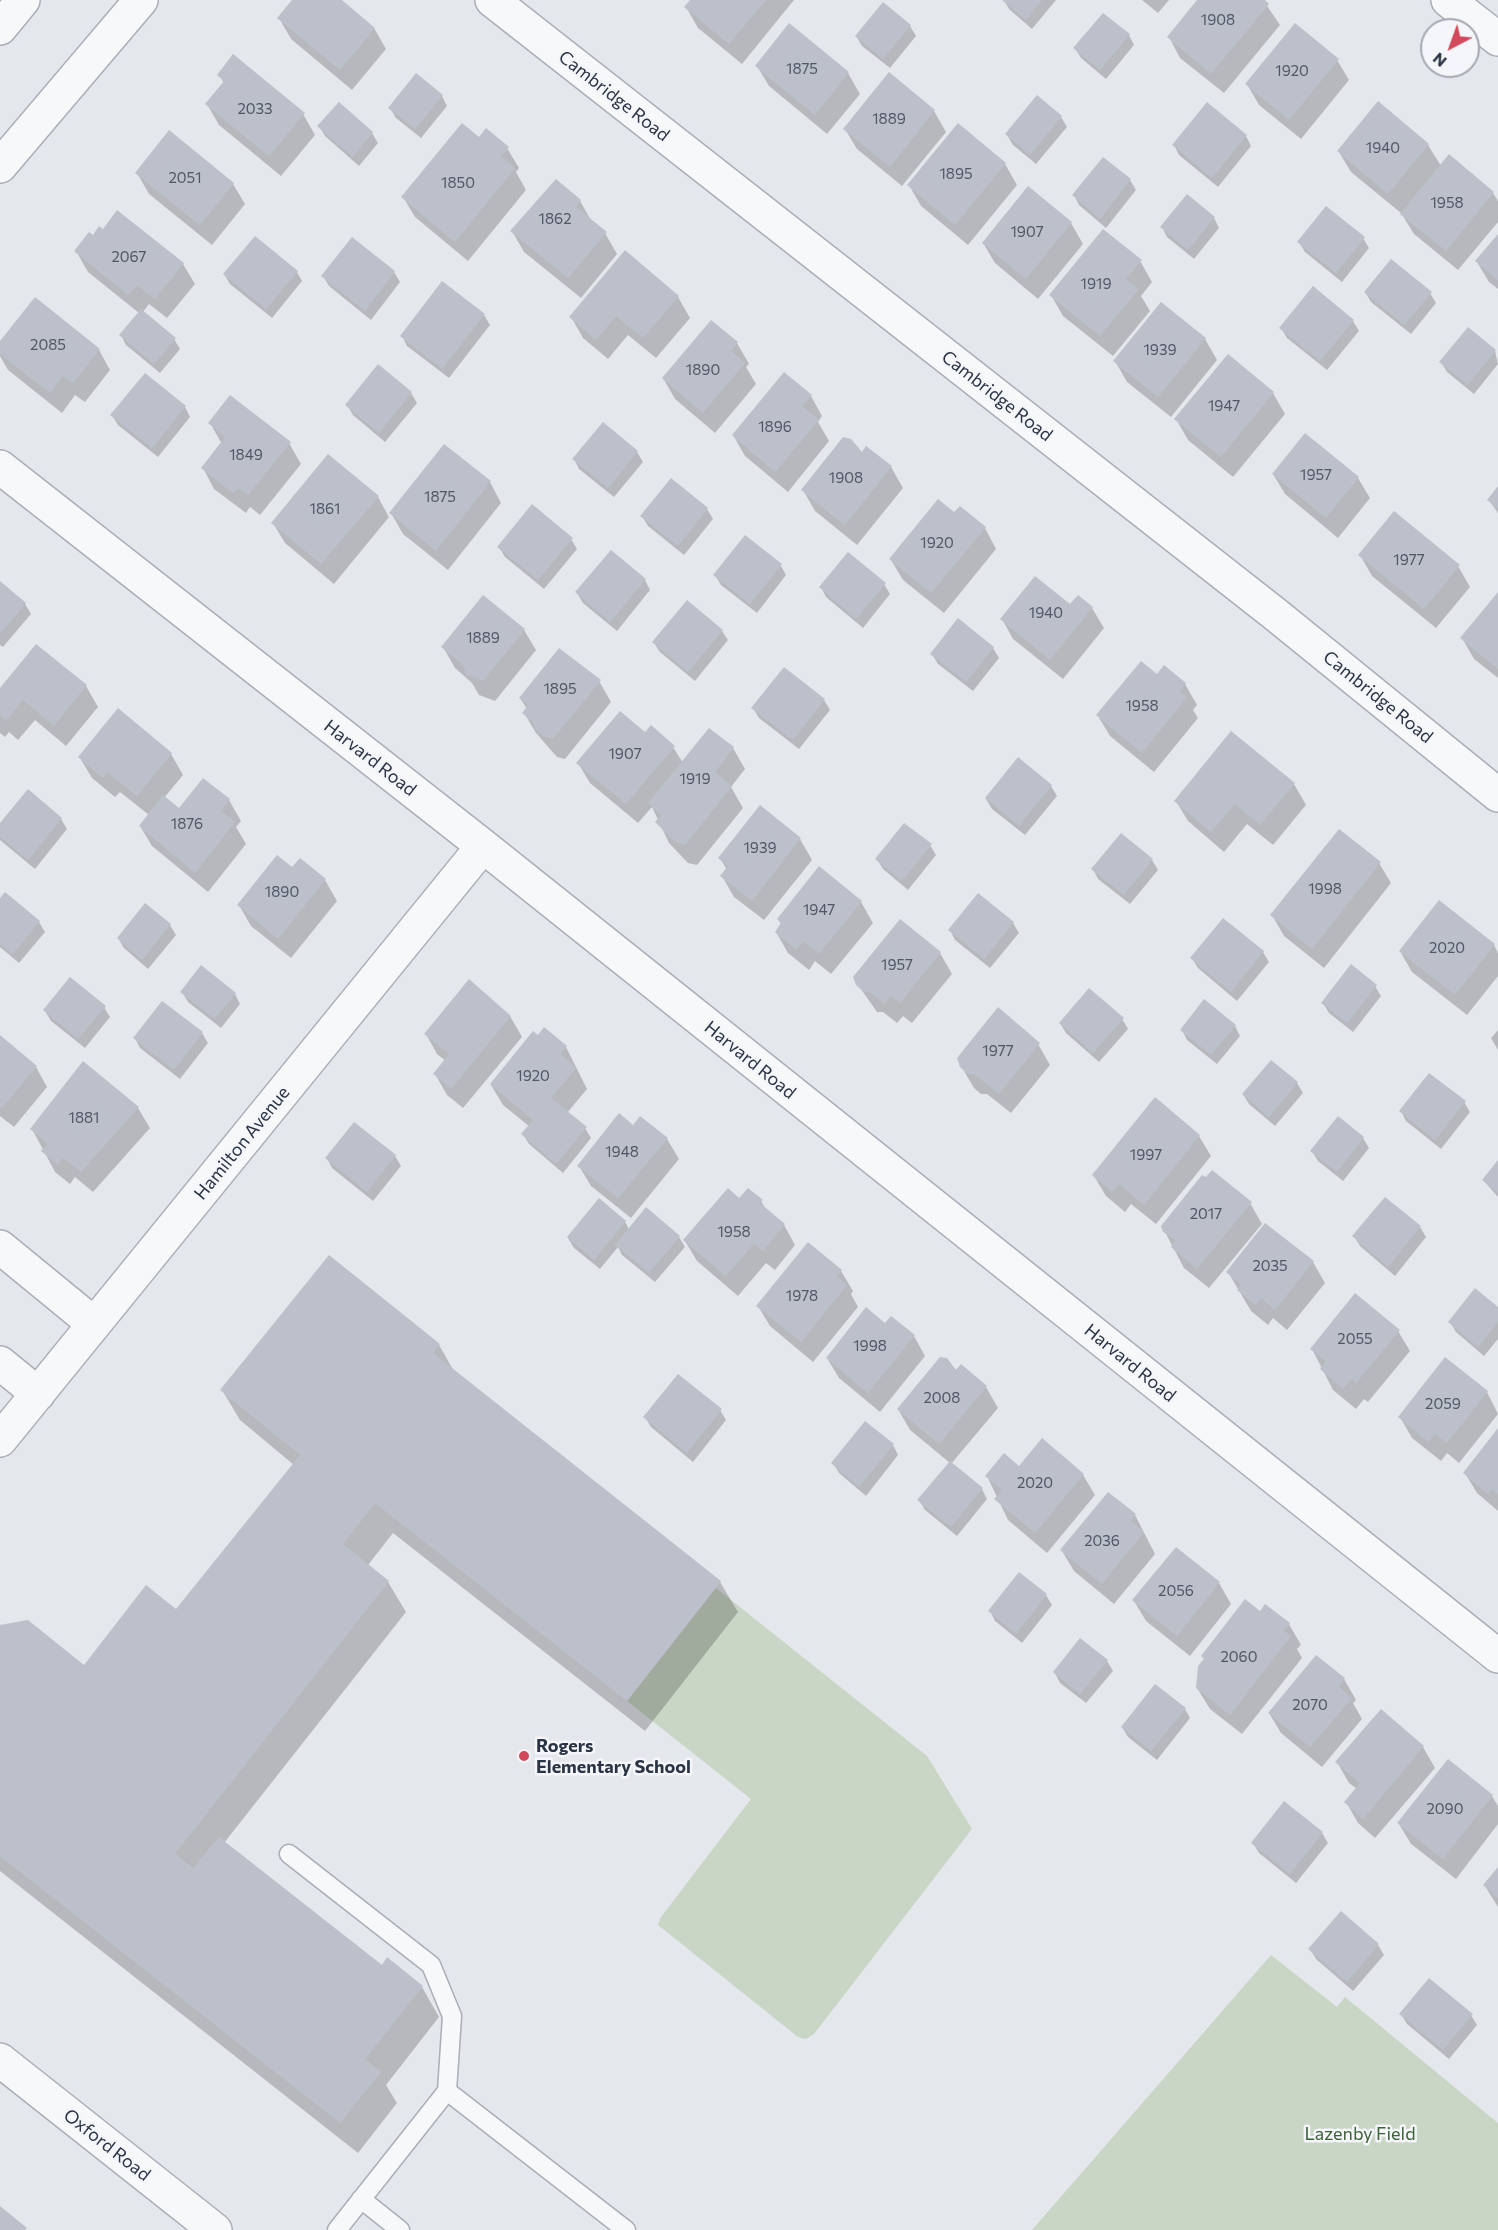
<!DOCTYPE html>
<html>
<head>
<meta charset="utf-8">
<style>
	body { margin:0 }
	#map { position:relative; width:1498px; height:2230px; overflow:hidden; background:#e4e7ec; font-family:Commissioner,sans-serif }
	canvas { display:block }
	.north { position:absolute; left:1420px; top:18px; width:60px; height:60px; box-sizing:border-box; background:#f4f6f9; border:2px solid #a4a8b1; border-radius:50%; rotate:221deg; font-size:16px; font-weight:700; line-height:24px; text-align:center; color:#2b3445 }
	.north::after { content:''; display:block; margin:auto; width:21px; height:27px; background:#d1495b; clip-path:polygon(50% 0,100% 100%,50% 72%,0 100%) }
</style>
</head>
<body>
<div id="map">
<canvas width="1498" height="2230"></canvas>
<div class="north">N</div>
</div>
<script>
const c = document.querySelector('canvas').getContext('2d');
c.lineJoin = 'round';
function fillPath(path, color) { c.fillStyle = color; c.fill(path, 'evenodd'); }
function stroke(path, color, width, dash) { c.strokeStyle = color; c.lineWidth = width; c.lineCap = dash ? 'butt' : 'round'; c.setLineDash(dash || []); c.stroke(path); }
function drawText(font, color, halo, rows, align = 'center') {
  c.font = font + ' Commissioner,sans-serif'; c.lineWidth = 5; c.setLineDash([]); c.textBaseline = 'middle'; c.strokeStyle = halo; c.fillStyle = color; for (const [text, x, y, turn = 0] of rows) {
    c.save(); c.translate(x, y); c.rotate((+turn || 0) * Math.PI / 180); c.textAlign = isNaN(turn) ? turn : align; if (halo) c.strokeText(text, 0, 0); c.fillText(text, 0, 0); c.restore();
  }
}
fillPath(new Path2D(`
	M716,1588L927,1756L972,1829L814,2034L806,2039L798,2037L658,1925L661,1917L751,1799L627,1701Z
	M1271,1955L1337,2007L1345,1997L1498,2123V2230H1032Z`), '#c9d6c5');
fillPath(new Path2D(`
	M294,0H340L374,28L386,49L352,90L291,39L279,18Z
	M692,0H794L742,64L698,28L686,7Z
	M1004,0H1056L1032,29L1009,9Z
	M1142,0H1169L1158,13Z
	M1199,0H1263L1280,25L1224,93L1180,58L1169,37Z
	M790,25L848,73L860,94L827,134L769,86L757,66Z
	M910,26L916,36L890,68L862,46L856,36Z
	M1129,35L1134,45L1106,79L1081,58L1075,48Z
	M1337,60L1349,80L1301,139L1259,105L1247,84Z
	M889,74L934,111L946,132L902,186L857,149L845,129Z
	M219,75L303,114L315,135L281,176L219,125L207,104L224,83Z
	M442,96L447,106L421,138L396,118L390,108Z
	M1061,117L1067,127L1036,164L1013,145L1007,135Z
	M319,126L372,133L378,143L359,166L325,136Z
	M1246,136L1251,146L1218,187L1179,155L1174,145Z
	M479,139L507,148L519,168L516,172L526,190L468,261L415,217L403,197Z
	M1428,145L1441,166L1493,193L1498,201V222L1458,270L1414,234L1401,213L1351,172L1339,152Z
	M1103,159L1130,180L1136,190L1106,228L1079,205L1074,195Z
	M1005,164L1017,185L968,245L921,206L909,185Z
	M137,173L233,184L245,204L212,245L149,194Z
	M1028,188L1071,223L1083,244L1038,299L995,263L983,243Z
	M580,201L592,222L605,233L617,254L581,298L524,252L512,231Z
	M1214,218L1219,228L1194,259L1167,237L1162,227Z
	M1498,236V289L1489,282L1477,262Z
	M1363,238L1369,248L1342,282L1305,252L1299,242Z
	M76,251L183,264L195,284L167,318L149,304L143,312L174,339L180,349L160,373L126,345L121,335L139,313L88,272Z
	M626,253L678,297L690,318L656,358L628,335L608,359L583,338L571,317Z
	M1140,261L1152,282L1141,296L1150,311L1113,356L1063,316L1051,295Z
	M297,272L302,281L272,318L230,284L224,274Z
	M394,272L400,282L371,320L329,286L323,276Z
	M1365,292L1430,293L1436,303L1411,334L1371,302Z
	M1162,304L1205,339L1217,360L1171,417L1127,382L1115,361Z
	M484,315L490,325L449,378L407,346L402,336Z
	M1353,321L1359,331L1327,370L1287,338L1281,328Z
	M737,343L749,364L746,367L756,384L715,433L675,399L663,378Z
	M0,344L99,350L110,370L85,402L75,395L62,413L8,370L0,356Z
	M1495,351L1498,364L1474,394L1447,372L1441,362Z
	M1228,356L1273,393L1285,414L1233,477L1188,440L1176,419Z
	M378,367L411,393L417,403L385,442L353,415L347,405Z
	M811,396L822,416L818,422L829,441L788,492L745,456L733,435Z
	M185,407L190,417L158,457L118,425L112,415Z
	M210,423L289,443L301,464L260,515L250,507L246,513L214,489L203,468L222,444Z
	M1305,435L1358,478L1370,498L1338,538L1285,494L1273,474Z
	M637,452L643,462L614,497L579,469L574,459Z
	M891,467L903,488L857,545L815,511L803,490Z
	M490,482L501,503L448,570L403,534L391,513Z
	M1498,489V513L1489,500Z
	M378,497L389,517L334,584L285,543L273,523Z
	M707,509L713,519L684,555L648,526L642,516Z
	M985,528L996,549L944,613L903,580L891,560Z
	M571,539L577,549L544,589L505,557L499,547Z
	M1360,555L1458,566L1470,587L1436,628L1372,576Z
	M781,566L786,575L757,613L721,585L715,575Z
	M645,580L650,590L617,631L583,603L577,593Z
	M0,583L25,604L31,614L3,647L0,645Z
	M884,584L890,594L863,628L826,597L821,587Z
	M1498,596V678L1474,659L1462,638Z
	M1070,606L1092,608L1104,628L1063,679L1013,639L1002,619Z
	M958,620L993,648L999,658L973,691L938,664L932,654Z
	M524,630L536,650L495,701L479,695L472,683L455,668L443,647Z
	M722,631L728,640L695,681L660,652L654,643Z
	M1164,667L1185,684L1197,705L1193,710L1198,718L1154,772L1110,736L1098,716L1157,676Z
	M599,681L611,702L565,759L557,757L536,733L524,713L527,709L520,698Z
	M86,686L98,707L66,746L35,720L18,740L9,732L5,737L0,733V690Z
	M824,700L830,710L799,749L759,718L753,708Z
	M709,730L733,748L745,769L731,787L743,808L697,865L688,863L669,843L652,807L638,823L590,783L578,763L645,734L673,747L683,763Z
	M171,754L183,775L164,798L179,810L203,780L229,800L241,821L236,827L246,844L208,892L152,846L140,826L149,815L120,792L115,797L92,778L80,758Z
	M1294,784L1306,805L1273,845L1247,824L1224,852L1188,821L1176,801Z
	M1051,786L1057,796L1025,835L992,809L986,799Z
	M760,807L800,839L812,860L764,920L734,897L722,876L727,870L720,858Z
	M61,819L67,829L35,869L0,840V825Z
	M1121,835L1152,860L1158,870L1130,904L1098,879L1093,869Z
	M930,845L936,855L908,890L883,869L877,859Z
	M1379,863L1391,883L1324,968L1284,936L1272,915Z
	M293,869L325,880L337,901L291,958L251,926L239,905Z
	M978,895L1013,923L1019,933L990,968L955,940L950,930Z
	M0,900L39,922L45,932L19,963L0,947Z
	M861,902L873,923L831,974L815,961L809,970L788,953L776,932L782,925L778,919Z
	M146,905L170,925L176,935L148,969L124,948L118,938Z
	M1223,920L1263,952L1269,962L1237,1001L1198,968L1192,958Z
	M1494,945L1498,953V976L1467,1015L1412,972L1400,951Z
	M940,953L952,974L912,1023L903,1016L897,1023L883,1012H877L858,985Z
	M1375,986L1381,996L1353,1032L1329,1013L1323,1003Z
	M182,992L235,994L240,1004L221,1028L188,1002Z
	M104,1007L110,1017L85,1048L51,1021L45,1011Z
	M510,1016L522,1037L463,1108L447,1095L435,1074L446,1061L437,1054L426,1034Z
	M1122,1019L1128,1029L1099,1062L1066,1033L1060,1023Z
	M1235,1026L1240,1036L1217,1064L1187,1040L1182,1030Z
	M1498,1030V1050L1491,1038Z
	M202,1033L208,1043L180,1079L140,1048L135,1038Z
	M0,1037L36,1067L47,1087L14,1127L0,1116Z
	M1038,1044L1050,1065L1011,1113L987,1094H981L974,1088L961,1066Z
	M566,1047L587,1089L567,1113L585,1128L591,1138L563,1173L529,1144L523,1134L530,1127L503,1105L491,1085Z
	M1271,1062L1297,1083L1303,1093L1275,1126L1249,1104L1243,1094Z
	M1464,1102L1470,1112L1441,1149L1406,1121L1401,1111Z
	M138,1108L150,1128L93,1192L75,1177L70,1184L55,1172L32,1129Z
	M354,1124L395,1156L401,1166L373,1201L332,1168L327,1158Z
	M633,1127L667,1139L679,1159L631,1218L591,1186L579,1166Z
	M1199,1136L1211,1156L1156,1224L1131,1204L1125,1212L1106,1196L1094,1176Z
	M1363,1138L1369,1148L1343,1181L1318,1161L1312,1151Z
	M1498,1162V1197L1483,1180Z
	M1385,1199L1420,1227L1426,1237L1395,1276L1360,1246L1354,1236Z
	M739,1200L761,1201L767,1211L784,1225L795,1245L775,1270L766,1263L738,1296L697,1261L685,1241Z
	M1250,1203L1262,1224L1209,1288L1184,1268L1165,1232Z
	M625,1222L629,1229L679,1237L685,1247L655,1282L622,1255L618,1247L600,1269L574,1248L568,1238Z
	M1313,1262L1325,1283L1287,1330L1273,1318L1268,1325L1251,1311L1228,1272Z
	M841,1271L853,1291L851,1294L858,1307L813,1362L770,1326L758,1306Z
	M1498,1309V1339L1484,1356L1456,1332L1450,1322Z
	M1398,1331L1410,1351L1368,1402L1364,1399L1356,1409L1333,1390L1312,1349Z
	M914,1336L925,1356L880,1412L839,1378L827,1358Z
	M439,1345L455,1373L720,1582L738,1612L645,1731L393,1533L368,1565L388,1582L406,1612L224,1843L382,1967L422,1987L439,2017L386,2085L397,2103L358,2153L0,1871V1627L85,1667L176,1611L294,1465L240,1420L222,1390Z
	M961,1366L986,1387L998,1408L951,1464L982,1489L987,1499L957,1536L925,1510L919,1500L950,1463L910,1430L898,1409Z
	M1487,1392L1498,1414L1459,1463L1447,1453L1441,1461L1412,1438L1400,1417Z
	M720,1410L726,1420L693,1462L651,1427L645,1417Z
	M1498,1431V1511L1477,1493L1465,1473Z
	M893,1445L898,1455L866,1496L839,1473L833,1463Z
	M1020,1468L1083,1475L1095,1495L1047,1553L1008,1520L987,1476Z
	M1135,1515L1155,1554L1114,1604L1074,1571L1062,1551Z
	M1176,1549L1219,1583L1231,1604L1190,1656L1146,1621L1134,1601Z
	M1046,1595L1052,1605L1022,1643L995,1621L990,1611Z
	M1260,1613L1289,1624L1301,1645L1297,1649L1302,1658L1242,1734L1210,1709L1197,1688Z
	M1107,1661L1113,1671L1086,1703L1060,1683L1055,1673Z
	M1344,1679L1356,1700L1353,1703L1362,1719L1322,1767L1281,1733L1269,1713Z
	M1185,1709L1190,1718L1157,1760L1128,1737L1122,1727Z
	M1381,1711L1423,1747L1435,1768L1375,1838L1358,1823L1346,1802L1357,1789L1349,1783L1337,1762Z
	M1492,1796L1498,1806V1824L1456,1879L1411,1844L1399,1824Z
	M1322,1833L1328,1843L1296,1883L1259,1853L1253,1843Z
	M1498,1870V1907L1485,1886Z
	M1378,1945L1384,1955L1353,1991L1316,1959L1310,1949Z
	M1401,2014L1471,2015L1477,2025L1449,2059L1407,2024Z`), '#0003');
fillPath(new Path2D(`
	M292,0H342L375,28L340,70L277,18Z
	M690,0H766L729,44L684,7Z
	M1002,0H1042L1026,20Z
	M1197,0H1265L1269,4L1211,74L1167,37Z
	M883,2L911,25L883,59L855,36Z
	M1103,13L1130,34L1100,70L1073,48Z
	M789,23L849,72L815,115L755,66Z
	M1295,23L1339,59L1289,120L1245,84Z
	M233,54L305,113L269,156L205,104L224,81L217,75Z
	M889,72L935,110L890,167L843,129Z
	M416,73L443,95L415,129L388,108Z
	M1037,95L1062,116L1030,155L1005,134Z
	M1378,101L1429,144L1388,194L1337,151Z
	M339,102L373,132L353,157L317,126Z
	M1207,102L1247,135L1212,178L1172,145Z
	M462,123L479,137L486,128L509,147L501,157L515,168L455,242L401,197Z
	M958,123L1006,163L955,225L907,185Z
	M169,130L234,183L200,225L135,173Z
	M1449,154L1494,192L1446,251L1400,214Z
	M1103,157L1131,179L1100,219L1072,195Z
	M556,179L581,200L576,207L607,232L568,278L510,231Z
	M1028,186L1072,222L1026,279L982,243Z
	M1187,194L1215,217L1188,250L1160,227Z
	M1326,206L1365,237L1336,273L1297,242Z
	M117,210L184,263L155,299L137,285L128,295L74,251L89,232L93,235L99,226L103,229Z
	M1103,229L1142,260L1126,279L1139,289L1100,336L1049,295Z
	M1498,234V280L1475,261Z
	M255,236L298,271L266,309L223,274Z
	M352,237L395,271L365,311L321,276Z
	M625,250L679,296L643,338L616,316L596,340L569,317Z
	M1391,259L1432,292L1404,325L1364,292Z
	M442,281L485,314L442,369L400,336Z
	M1313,286L1354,320L1320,361L1279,328Z
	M35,297L100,349L73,383L63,376L50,393L0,354V341Z
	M1161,302L1206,338L1158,397L1113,361Z
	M141,309L176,338L154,364L119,335Z
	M711,320L738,342L731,351L745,363L703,413L662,378Z
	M1468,327L1496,350L1468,385L1439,362Z
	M1228,354L1274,392L1221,457L1174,419Z
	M378,364L412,392L379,433L345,405Z
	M784,372L812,395L802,406L819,420L775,472L732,435Z
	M145,373L186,406L152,448L110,415Z
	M230,395L291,442L248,495L238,488L233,493L201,468L225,437L208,423Z
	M603,422L638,451L608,488L572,459Z
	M1305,433L1359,477L1326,518L1272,474Z
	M843,437L851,439L862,452L866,446L892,466L845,525L801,490Z
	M444,444L491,481L436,551L389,513Z
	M328,454L379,496L321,564L271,523Z
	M671,478L708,508L678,546L640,516Z
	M1498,486V509L1487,500Z
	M938,499L954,512L960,506L986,527L931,593L889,559Z
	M532,504L573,538L538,580L497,547Z
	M1394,511L1460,565L1424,609L1358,555Z
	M745,535L782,564L750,604L713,575Z
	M611,550L646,579L610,622L575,592Z
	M848,552L886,583L856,619L819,587Z
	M1035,576L1070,604L1078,595L1093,607L1050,660L1000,619Z
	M0,581L26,603L0,634Z
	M1498,592V669L1460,638Z
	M483,595L525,629L483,681L466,674L463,665L441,647Z
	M687,600L723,630L688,672L652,642Z
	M958,618L994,647L966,682L930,654Z
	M36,644L87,685L54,726L23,700L6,721L0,715V688Z
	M559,648L601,680L553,739L543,736L535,729L534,723L522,713L528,705L519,698Z
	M1141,661L1157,674L1164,665L1186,683L1180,691L1187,697L1142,753L1096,715Z
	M784,667L825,699L793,740L751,708Z
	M118,708L172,753L137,796L107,772L103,778L78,757Z
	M620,711L645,732L651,725L675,746L626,804L576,763Z
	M709,728L734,747L715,772L732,786L685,845L675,842L655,822L661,815L648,803Z
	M1231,731L1295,783L1260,825L1235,804L1211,832L1174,801Z
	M1018,757L1052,785L1019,826L985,798Z
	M203,778L230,799L221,811L235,822L195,873L139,826L163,795L179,808Z
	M28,789L62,818L28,860L0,837V823Z
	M760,805L801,838L752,901L720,876L728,866L718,858Z
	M904,823L932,844L902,881L875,859Z
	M1339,829L1381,862L1312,949L1270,915Z
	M1121,833L1153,859L1124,895L1091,869Z
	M277,855L292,867L300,858L326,879L278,939L237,905Z
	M819,866L862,901L819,954L803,941L796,950L775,932L781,923L777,919Z
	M5,892L40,921L13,954L0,944V898Z
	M978,893L1014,922L984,959L948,930Z
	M1439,900L1495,944L1455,995L1399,951Z
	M145,903L171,924L142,960L117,938Z
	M1223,918L1264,951L1231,992L1190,958Z
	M900,919L941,952L900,1003L890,996L885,1004L870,992L863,991L856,985L853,977Z
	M1351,964L1377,985L1347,1023L1321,1003Z
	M201,965L236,993L215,1019L180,992Z
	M70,977L106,1006L78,1039L43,1010Z
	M469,979L511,1016L451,1089L433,1074L449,1054L424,1034Z
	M1089,988L1124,1018L1093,1053L1059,1023Z
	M1204,999L1236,1025L1211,1055L1180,1030Z
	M162,1001L203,1032L174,1070L133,1038Z
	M998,1007L1040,1043L999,1094L974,1074H968L960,1067L957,1058Z
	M544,1027L567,1046L561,1054L576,1068L551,1098L587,1127L556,1164L521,1134L533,1120L490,1084L533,1031L538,1035Z
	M0,1035L37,1066L2,1108L0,1106Z
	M1271,1060L1298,1082L1269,1117L1242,1094Z
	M83,1061L139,1107L81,1172L63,1158L58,1165L41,1151L48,1144L30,1129Z
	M1429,1073L1466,1101L1435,1140L1399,1111Z
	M1155,1097L1200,1135L1144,1205L1119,1184L1112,1192L1092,1175Z
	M619,1113L633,1125L640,1116L668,1138L618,1198L577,1166Z
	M1338,1116L1364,1137L1337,1172L1310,1151Z
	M354,1122L396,1155L367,1192L325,1158Z
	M1498,1160V1193L1482,1180Z
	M1212,1170L1252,1202L1197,1269L1171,1247L1176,1240L1163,1232L1161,1226L1202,1175L1206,1177Z
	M728,1188L739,1198L748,1188L763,1200L760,1203L785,1224L763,1251L754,1243L726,1276L683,1240Z
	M1385,1197L1421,1226L1388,1267L1352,1236Z
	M599,1198L626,1221L594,1260L567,1237Z
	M646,1207L680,1236L649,1273L615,1245Z
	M1265,1223L1314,1261L1275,1310L1261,1298L1256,1305L1237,1290L1241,1285L1226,1272Z
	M808,1242L842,1270L837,1277L847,1285L801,1342L756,1306Z
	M329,1255L440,1344L433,1353L721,1581L627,1701L375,1503L343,1544L389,1581L175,1854L193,1868L219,1837L382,1965L387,1957L423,1986L365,2059L381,2072L340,2123L0,1856V1625L28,1620L84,1665L146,1585L176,1609L300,1455L220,1390Z
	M1475,1288L1498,1307V1322L1478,1347L1448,1322Z
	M1355,1293L1400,1330L1356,1383L1352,1379L1343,1389L1320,1369L1326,1361L1310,1349Z
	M866,1307L885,1323L891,1316L915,1335L868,1393L826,1358Z
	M940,1357L947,1358L956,1370L961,1364L987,1386L939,1444L897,1409Z
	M1445,1357L1488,1391L1447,1443L1435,1434L1428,1442L1398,1417Z
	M678,1374L722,1409L687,1453L643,1417Z
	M865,1421L894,1444L859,1487L831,1463Z
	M1498,1428V1494L1492,1489L1488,1494L1463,1473Z
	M1042,1438L1084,1474L1035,1533L994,1499L1002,1490L985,1476L1004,1453L1019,1466Z
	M950,1461L983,1488L951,1527L917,1500Z
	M1108,1492L1136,1514L1131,1521L1144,1532L1102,1584L1060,1550Z
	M1176,1547L1220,1582L1177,1636L1132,1600Z
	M1019,1572L1047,1594L1016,1634L988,1611Z
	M1245,1599L1260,1611L1265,1604L1290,1623L1284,1631L1291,1636L1230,1715L1196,1688L1198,1666L1204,1659L1201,1656Z
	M1080,1638L1108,1660L1080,1694L1053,1672Z
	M1316,1655L1345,1678L1339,1687L1352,1698L1310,1747L1268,1713Z
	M1155,1684L1186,1708L1151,1751L1121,1727Z
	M1381,1709L1424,1746L1363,1819L1344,1802L1360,1783L1335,1762Z
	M1448,1759L1493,1795L1443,1859L1397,1823Z
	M1284,1801L1323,1832L1290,1874L1251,1843Z
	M1498,1867V1898L1483,1885Z
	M1341,1911L1379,1944L1347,1982L1308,1949Z
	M1429,1978L1473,2014L1443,2050L1399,2014Z
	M0,2206L27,2228L25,2230H0Z`), '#bbc0ca');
const service = new Path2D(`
	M289,1854L431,1965L452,2016L447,2091
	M361,2199L400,2230
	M337,2230L447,2091L626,2230`);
const minor = new Path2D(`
	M492,0L1275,614L1498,795
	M1448,0L1498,39
	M0,28L23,0
	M0,166L141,0
	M0,467L483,846L1498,1656
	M0,1247L94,1324
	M0,1363L38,1394
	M0,1440L483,846
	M0,2060L215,2230`);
stroke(service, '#a9aeb7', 21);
stroke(minor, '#a9aeb7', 36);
stroke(service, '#f7f8fa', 18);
stroke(minor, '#f7f8fa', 33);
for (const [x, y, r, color] of [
	[524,1756,6,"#d1495b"]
]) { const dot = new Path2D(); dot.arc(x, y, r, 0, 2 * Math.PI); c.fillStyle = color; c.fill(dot); stroke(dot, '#f4f6f9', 2); }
drawText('15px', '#4f5766', null, [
	["1908",1218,20],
	["1875",802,69],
	["1920",1292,71],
	["2033",255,109],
	["1889",889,119],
	["1940",1383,148],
	["1895",956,174],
	["2051",185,178],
	["1850",458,183],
	["1958",1447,203],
	["1862",555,219],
	["1907",1027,232],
	["2067",129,257],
	["1919",1096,284],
	["2085",48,345],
	["1939",1160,350],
	["1890",703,370],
	["1947",1224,406],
	["1896",775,427],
	["1849",246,455],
	["1957",1316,475],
	["1908",846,478],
	["1875",440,497],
	["1861",325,509],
	["1920",937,543],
	["1977",1409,560],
	["1940",1046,613],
	["1889",483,638],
	["1895",560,689],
	["1958",1142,706],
	["1907",625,754],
	["1919",695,779],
	["1876",187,824],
	["1939",760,848],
	["1998",1325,889],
	["1890",282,892],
	["1947",819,910],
	["2020",1447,948],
	["1957",897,965],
	["1977",998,1051],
	["1920",533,1076],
	["1881",84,1118],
	["1948",622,1152],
	["1997",1146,1155],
	["2017",1206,1214],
	["1958",734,1232],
	["2035",1270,1266],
	["1978",802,1296],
	["2055",1355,1339],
	["1998",870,1346],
	["2008",942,1398],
	["2059",1443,1404],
	["2020",1035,1483],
	["2036",1102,1541],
	["2056",1176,1591],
	["2060",1239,1657],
	["2070",1310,1705],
	["2090",1445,1809]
]);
drawText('18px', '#2b3445', '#f4f6f9', [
	["Cambridge Road",614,96,38],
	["Cambridge Road",997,396,38],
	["Cambridge Road",1378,697,39],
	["Harvard Road",370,758,38],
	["Harvard Road",750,1060,39],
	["Hamilton Avenue",242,1143,-51],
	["Harvard Road",1130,1363,39],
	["Oxford Road",107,2145,38]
]);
drawText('bold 18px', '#2b3445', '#f4f6f9', [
	["Rogers",536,1746],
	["Elementary School",536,1767]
], 'left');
drawText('18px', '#3f6138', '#f4f6f9', [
	["Lazenby Field",1360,2134]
]);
</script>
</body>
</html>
